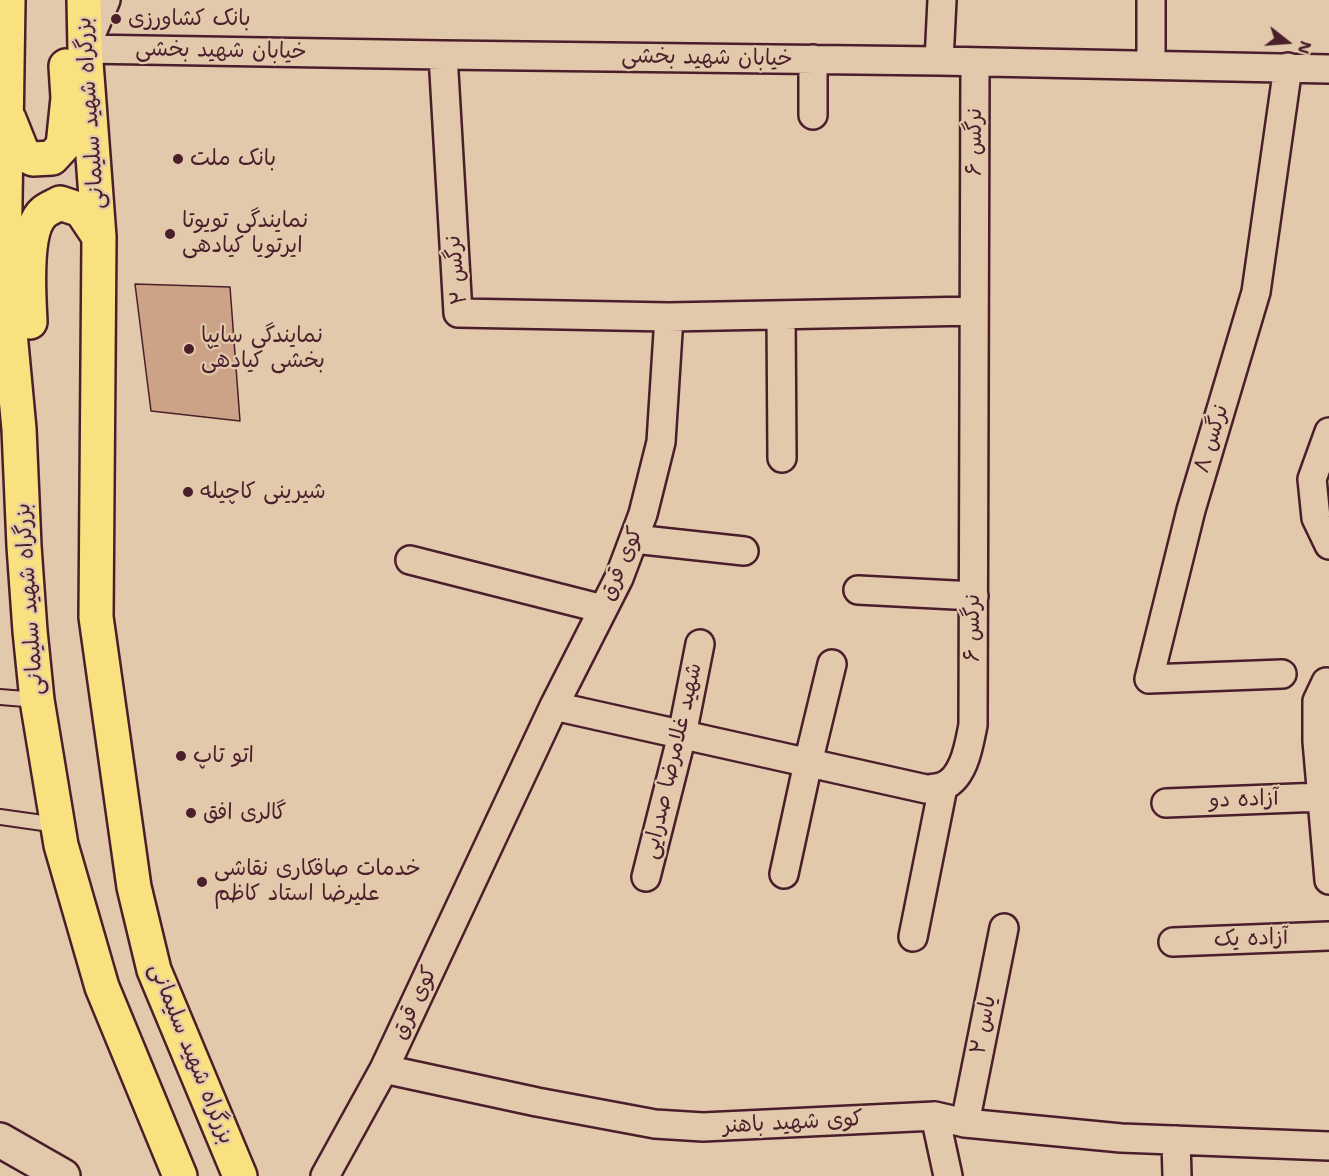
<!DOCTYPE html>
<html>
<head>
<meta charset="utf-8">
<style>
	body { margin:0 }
	#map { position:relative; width:1329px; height:1176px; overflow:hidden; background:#e3c9ab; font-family:"Shantell Sans",sans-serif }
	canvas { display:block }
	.north { position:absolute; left:1257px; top:12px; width:60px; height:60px; -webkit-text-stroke:4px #e3c9ab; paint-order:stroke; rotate:107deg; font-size:16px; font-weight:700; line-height:24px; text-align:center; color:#4a1f2b }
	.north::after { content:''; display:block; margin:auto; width:21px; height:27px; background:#4a1f2b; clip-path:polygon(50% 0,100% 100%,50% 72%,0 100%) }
</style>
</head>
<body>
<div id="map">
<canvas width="1329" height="1176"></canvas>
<div class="north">N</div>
</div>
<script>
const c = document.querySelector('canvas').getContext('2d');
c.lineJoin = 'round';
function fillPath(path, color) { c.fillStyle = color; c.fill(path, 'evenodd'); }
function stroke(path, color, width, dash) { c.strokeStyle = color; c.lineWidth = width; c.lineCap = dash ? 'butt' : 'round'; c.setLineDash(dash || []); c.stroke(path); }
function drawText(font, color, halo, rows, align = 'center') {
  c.font = font + ' "Shantell Sans","Playpen Sans Arabic",sans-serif'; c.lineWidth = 4.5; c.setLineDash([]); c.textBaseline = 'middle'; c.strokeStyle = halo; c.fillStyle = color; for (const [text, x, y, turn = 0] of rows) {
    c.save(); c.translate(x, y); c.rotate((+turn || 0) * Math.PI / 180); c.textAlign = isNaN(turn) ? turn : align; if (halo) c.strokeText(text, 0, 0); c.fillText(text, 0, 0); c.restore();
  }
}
const building = new Path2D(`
	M135,284L230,287L240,421L151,411Z`);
fillPath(building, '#cda387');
stroke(building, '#4a1f2b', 1.5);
const service = new Path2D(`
	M0,697L37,700
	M0,817L57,825`);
const minor = new Path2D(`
	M106,0L85,49L443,55L939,61L1329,69
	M443,55L458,313L669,317
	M813,59V115
	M939,61L942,0
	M1151,65V0
	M781,315L782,458
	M1329,432L1312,479L1316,518L1329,545
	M634,539L744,551
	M410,560L603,609
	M858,590L974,596
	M1282,674L1149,679L1191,510L1256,292L1288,67
	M1326,682L1317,701V741L1329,880
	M554,706L926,789C931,789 936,788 941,787C964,780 969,745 973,725L975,62
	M1166,803L1322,797
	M784,874L808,763L832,664
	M646,877L682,735L700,644
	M913,937L943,787
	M1173,942L1329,936
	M384,1069L537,1102L655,1124L703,1127L935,1116L965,1123L1121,1138L1329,1146
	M935,1116L948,1176
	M965,1123L1004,928
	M1176,1140L1177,1176
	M325,1176L384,1069L554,706L619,578L643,514L661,442L669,317L974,311`);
const secondary = new Path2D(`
	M0,1140L63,1176`);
const trunk = new Path2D(`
	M8,0L4,269L19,429L24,546L30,631L37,700L61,845L102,987L180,1176
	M84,0L85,49L99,237L96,617L134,887L154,970L240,1176
	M9,119L23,154L33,159L52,158L63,146L68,98L66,66
	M30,322C29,296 23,230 44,212C49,208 55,206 60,203L81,210L99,237`);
stroke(service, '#4a1f2b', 18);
stroke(minor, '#4a1f2b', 32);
stroke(secondary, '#4a1f2b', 38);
stroke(trunk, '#4a1f2b', 38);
stroke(service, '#e3c9ab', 14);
stroke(minor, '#e3c9ab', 27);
stroke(secondary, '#e3c9ab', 33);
stroke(trunk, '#fae180', 33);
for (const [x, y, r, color] of [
	[116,19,6,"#4a1f2b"],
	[178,159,6,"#4a1f2b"],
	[170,234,6,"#4a1f2b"],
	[189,349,6,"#4a1f2b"],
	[188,492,6,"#4a1f2b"],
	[181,756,6,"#4a1f2b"],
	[191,813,6,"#4a1f2b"],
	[202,882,6,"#4a1f2b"]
]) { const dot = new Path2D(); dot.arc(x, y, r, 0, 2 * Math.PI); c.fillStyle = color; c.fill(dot); stroke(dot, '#e3c9ab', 2); }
drawText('22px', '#4a1f2b', '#e3c9ab', [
	["بانک کشاورزی",128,19],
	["بانک ملت",190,159],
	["نمایندگی تویوتا",182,221],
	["ایرتویا کیادهی",182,246],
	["نمایندگی سایپا",201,336],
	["بخشی کیادهی",201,361],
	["شیرینی کاچیله",200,492],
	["اتو تاپ",193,756],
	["گالری افق",203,813],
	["خدمات صافکاری نقاشی",214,869],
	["علیرضا استاد کاظم",214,894]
], 'left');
drawText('22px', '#4a1f2b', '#e3c9ab', [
	["خیابان شهید بخشی",221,51,1],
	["خیابان شهید بخشی",707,58,1],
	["بزرگراه شهید سلیمانی",91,113,-94],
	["نرگس ۶",975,142,-90],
	["نرگس ۲",457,270,-96],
	["نرگس ۸",1212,439,-73],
	["کوی قرق",622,564,-67],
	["بزرگراه شهید سلیمانی",30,599,-94],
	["نرگس ۶",973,628,-90],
	["شهید غلامرضا صدرایی",673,761,-77],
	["آزاده دو",1244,800,-2],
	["آزاده یک",1251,939,-2],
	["کوی قرق",415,1003,-65],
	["یاس ۲",984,1025,-79],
	["بزرگراه شهید سلیمانی",191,1054,68],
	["کوی شهید باهنر",793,1123,-3]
]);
</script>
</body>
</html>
